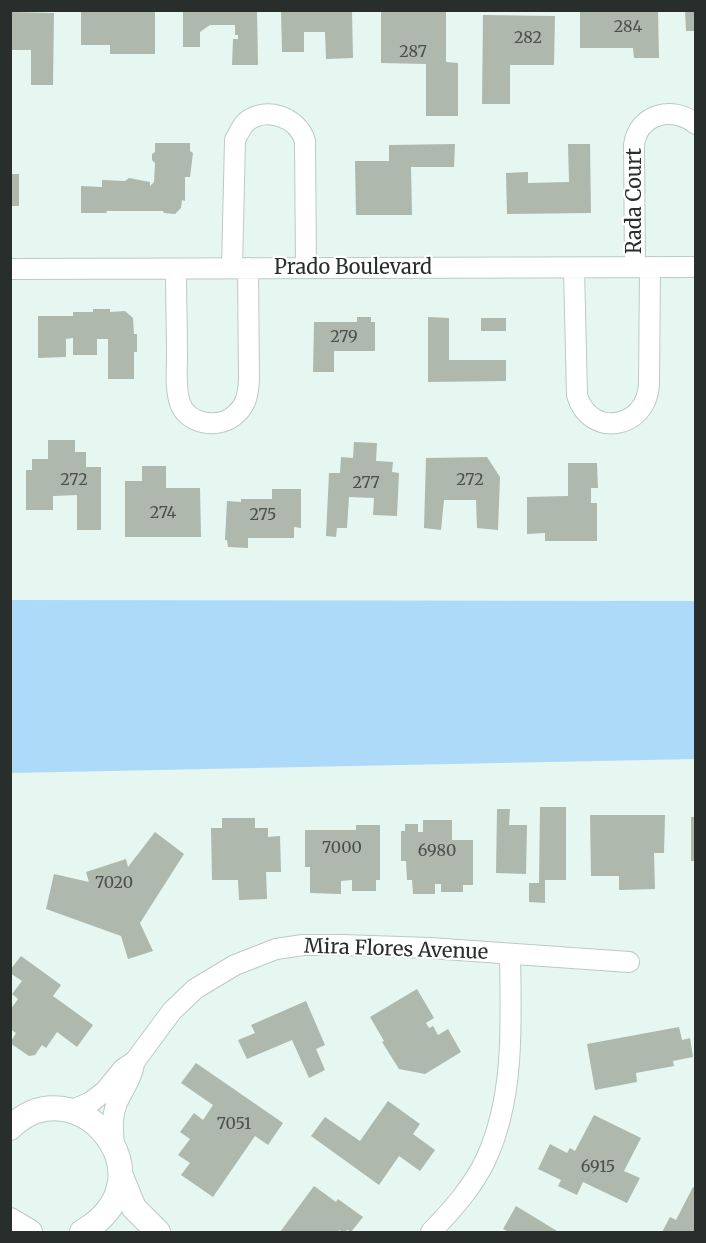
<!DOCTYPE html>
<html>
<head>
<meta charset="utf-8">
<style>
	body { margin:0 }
	#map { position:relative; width:706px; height:1243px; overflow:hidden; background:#e6f6f1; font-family:Merriweather,serif }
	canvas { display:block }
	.frame { position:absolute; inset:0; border:12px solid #282e2c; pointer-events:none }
</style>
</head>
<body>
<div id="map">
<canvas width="706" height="1243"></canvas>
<div class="frame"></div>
</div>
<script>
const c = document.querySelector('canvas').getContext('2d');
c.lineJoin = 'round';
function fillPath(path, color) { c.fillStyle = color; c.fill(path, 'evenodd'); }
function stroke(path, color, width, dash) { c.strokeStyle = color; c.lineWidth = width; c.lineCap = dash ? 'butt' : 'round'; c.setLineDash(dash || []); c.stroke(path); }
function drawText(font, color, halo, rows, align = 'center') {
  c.font = font + ' Merriweather,serif'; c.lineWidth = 4.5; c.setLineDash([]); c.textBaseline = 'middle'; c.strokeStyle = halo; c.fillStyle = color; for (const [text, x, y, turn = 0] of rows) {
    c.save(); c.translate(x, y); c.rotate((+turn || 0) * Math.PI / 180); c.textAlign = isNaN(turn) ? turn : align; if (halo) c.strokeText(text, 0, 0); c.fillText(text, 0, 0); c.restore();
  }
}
fillPath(new Path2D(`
	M11,600L695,601V759L11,773Z`), '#addaf9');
fillPath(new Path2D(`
	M81,10H155V54H110V45H81Z
	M183,10H257L258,65H232L233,39H238V35H235V25H210L200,32V47H183Z
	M281,10H352L353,58L326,59L325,32H304V52H282Z
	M381,10H446V62L458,63V116H426V64L381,63Z
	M580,10H658L659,58H634L633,48H580Z
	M685,10H696V31H686Z
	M10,12L54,13L53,85H31V50H10Z
	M483,15L555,16L554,65H510V104H482Z
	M155,143H190V151L193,153L190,177H185V201L182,200L181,208L175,214L164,213L163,211H106L107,213H81V186L102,187V180L125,181L129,178L150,182V186L154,182L155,163L152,160V154L155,152Z
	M455,144L454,167H411L412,215H356L355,161H389V145Z
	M568,144H590L591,213L507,214L506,173L528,172V183L569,182Z
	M10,174H19V206H10Z
	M93,309H110V312L125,311L133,318L134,334H137V352H134V379H108V339H97V355H73V338L66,339V357L38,358V316H73V312H93Z
	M357,317H371V322H375V351H334V372H313L314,322H357Z
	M428,317L449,318V360H506V381L428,382Z
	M481,318H506V331H481Z
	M48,440H75V452H86V467H101V530H77V495L53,496V510H26V470H32V459H48Z
	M354,442L377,443L376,461L393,462L392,472L399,473L397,516L373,515L374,498L349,497L347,528H337L336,537L326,536L329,473H340L341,457L353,458Z
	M487,457L500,477L498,530L477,528L476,500H444L441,530L424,528L426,458Z
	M568,463H597L598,488H591V503H597V541H545V533L527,534V497L568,496Z
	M142,466H166V488H200L201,537H125V481H142Z
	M272,489H301V528L294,527V538H248V548L228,547L227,540H225L227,501L241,502V499H272Z
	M540,807H566V880H545V903L529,902V883H539Z
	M497,809H510L509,825H527L526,874L496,873Z
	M590,815H665L664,853H654L655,889L619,890V876H591Z
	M691,817H696V861H691Z
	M222,818H255V828H268V837L280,836L281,872H266L267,899L239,900L238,880H212L211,828H222Z
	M423,820H452V840H473V885H463V892H441V884H435V894H413L412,880H407L406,861H401V831H405V824H418V832H423Z
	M356,825H380V880H376V891H352V880L341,881V894L310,893V867H305V830H356Z
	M155,832L184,854L140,923L153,951L128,959L121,936L46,909L54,874L89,882L86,872L126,859L128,867Z
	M21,956L61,985L53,996L93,1025L77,1047L57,1032L46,1048L42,1045L35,1055L29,1056L10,1043L16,1033L10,1029V1010L18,999L12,994L22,981L10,973V970Z
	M417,989L434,1018L426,1023L429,1028L433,1026L438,1035L448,1029L461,1052L425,1074L399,1069L382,1042L384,1041L370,1017Z
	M306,1001L325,1045L316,1049L325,1070L309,1078L292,1040L247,1059L238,1040L255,1033L251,1025Z
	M679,1027L682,1040L690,1038L693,1057L673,1061L674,1066L636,1073L637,1082L595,1090L587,1044Z
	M196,1063L283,1123L268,1145L255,1136L213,1197L181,1175L190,1163L178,1155L190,1139L180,1132L194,1113L203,1120L213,1105L181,1083Z
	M388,1101L420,1124L413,1134L435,1150L420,1171L399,1156L379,1185L311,1136L325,1117L360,1141Z
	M594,1115L641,1138L624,1171L640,1178L627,1203L583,1182L577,1195L558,1186L561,1180L538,1169L550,1144L567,1153L570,1148L575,1151Z
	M314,1186L336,1202L338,1199L363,1217L351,1232L348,1230L343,1232L339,1230L338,1232H280Z
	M693,1187L696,1188V1232H662L670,1217L676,1220Z
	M516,1206L557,1231L556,1232H509L503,1229Z`), '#aeb8ad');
const minor = new Path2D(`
	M635,267L634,145C638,114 673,105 696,124
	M232,268L235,140C238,134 241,128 245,123C265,105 298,117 305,141L306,268
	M574,268L577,395C589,438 646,430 649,385L650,267
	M10,269L696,267
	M176,269C176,298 177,327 177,357C177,371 175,388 180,403C187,425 221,430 237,413C247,404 248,393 249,380L248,268
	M70,1111L91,1102L105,1091L123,1069L135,1061L172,1011L195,989L235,965L276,949L303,945H342L430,948L629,962
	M114,1146C113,1131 111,1117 117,1103C123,1089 132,1079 134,1064
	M431,1232C452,1210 473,1187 486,1159C515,1097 511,1021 510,954`);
const tertiary = new Path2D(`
	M10,1128C76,1062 176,1178 82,1232
	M121,1176L134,1208L158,1232
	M10,1220L30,1232`);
stroke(minor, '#bacac5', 22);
stroke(tertiary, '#bacac5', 26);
stroke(minor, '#fff', 20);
stroke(tertiary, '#fff', 24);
drawText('16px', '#4a504c', null, [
	["284",628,27],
	["282",528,38],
	["287",413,52],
	["279",344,337],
	["272",74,480],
	["272",470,480],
	["277",366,483],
	["274",163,513],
	["275",263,515],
	["7000",342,848],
	["6980",437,851],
	["7020",114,883],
	["7051",234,1124],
	["6915",598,1167]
]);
drawText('20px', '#282e2c', '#fff', [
	["Rada Court",635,201,-90],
	["Prado Boulevard",353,268],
	["Mira Flores Avenue",396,950,2]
]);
</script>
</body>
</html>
